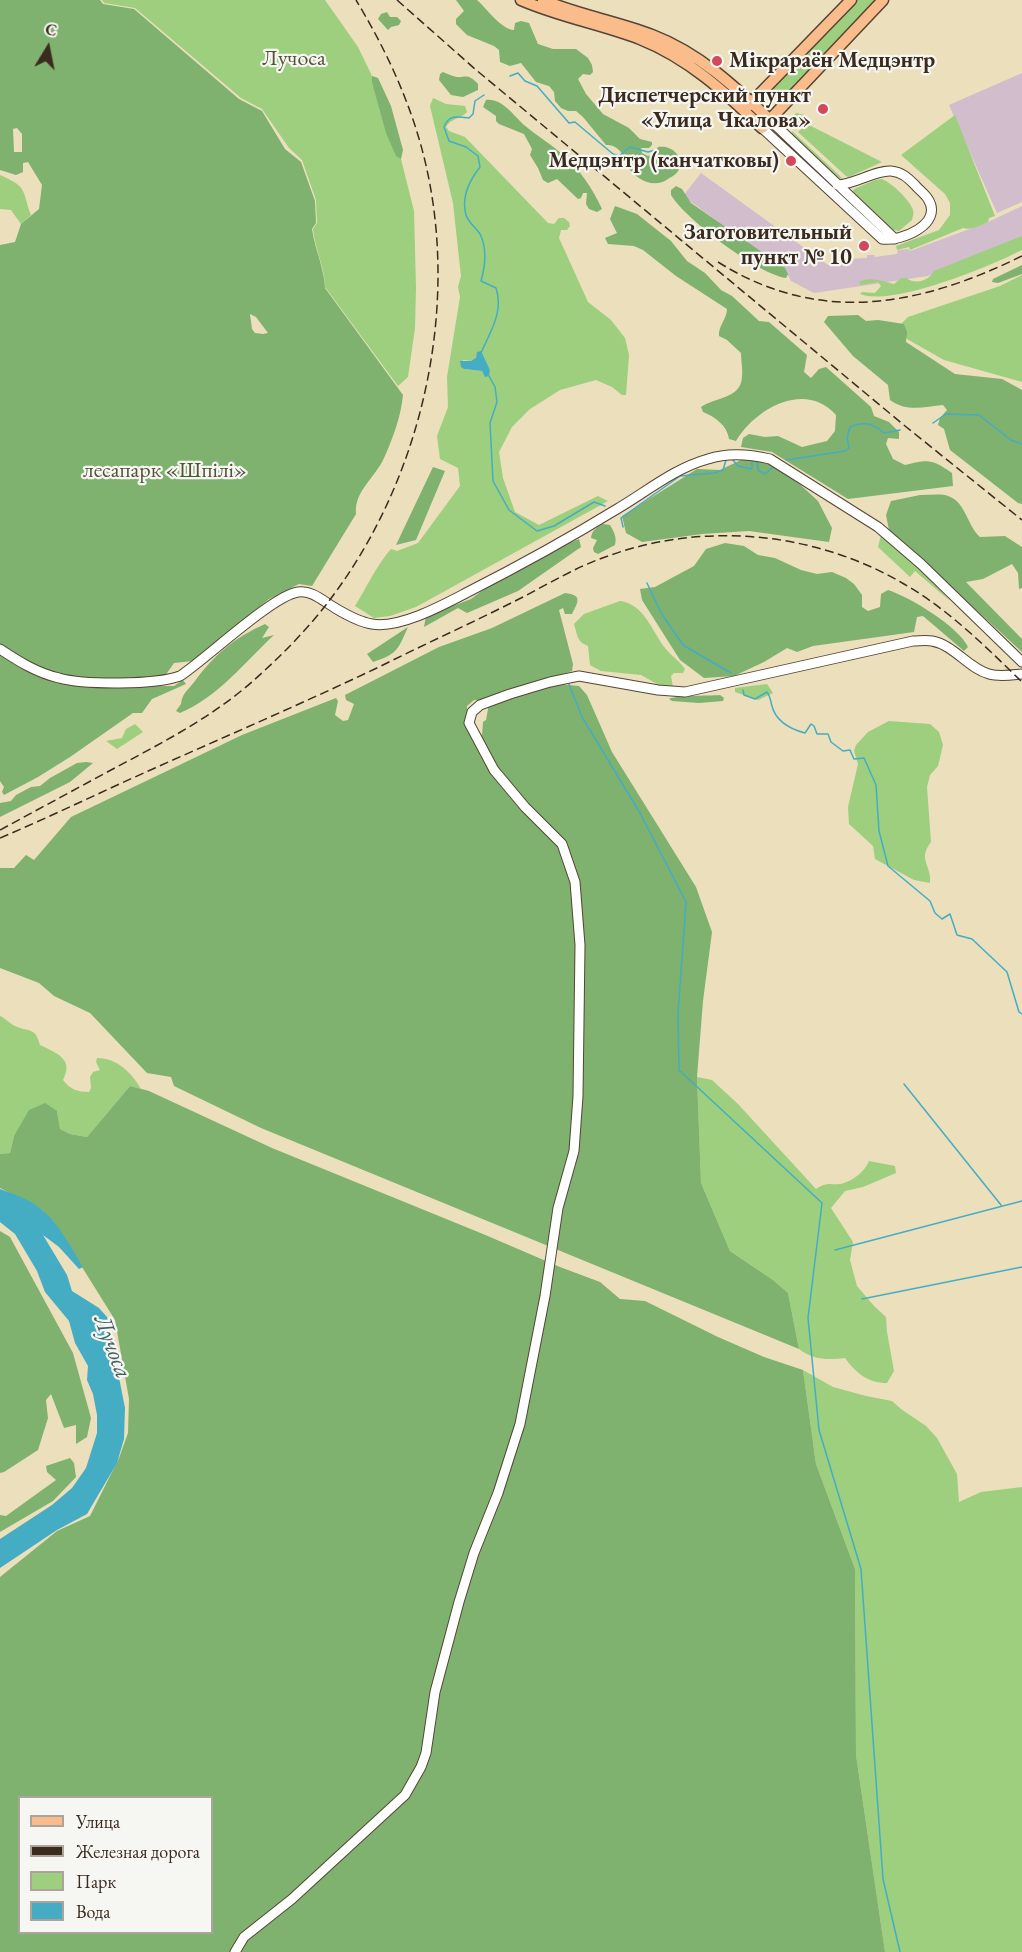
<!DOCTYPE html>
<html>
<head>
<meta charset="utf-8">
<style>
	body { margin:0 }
	#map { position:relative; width:1022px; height:1952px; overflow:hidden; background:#ebdfbc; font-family:"EB Garamond",serif }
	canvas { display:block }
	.legend { position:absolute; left:18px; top:1796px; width:195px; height:138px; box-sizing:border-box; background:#f6f6f2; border:2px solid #aba49d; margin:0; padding:8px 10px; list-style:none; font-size:18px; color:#3b2a1e }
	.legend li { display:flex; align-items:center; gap:12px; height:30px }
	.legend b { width:30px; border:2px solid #aba49d }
	.north { position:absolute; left:18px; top:18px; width:60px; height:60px; -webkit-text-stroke:4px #f6f6f2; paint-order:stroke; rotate:10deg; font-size:16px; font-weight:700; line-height:24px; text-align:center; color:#3b2a1e }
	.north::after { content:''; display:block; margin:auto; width:21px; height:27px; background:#3b2a1e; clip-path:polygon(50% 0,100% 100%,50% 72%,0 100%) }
</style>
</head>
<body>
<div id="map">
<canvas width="1022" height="1952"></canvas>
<ul class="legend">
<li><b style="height:8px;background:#f9bc8a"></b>Улица</li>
<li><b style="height:8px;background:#3b2a1e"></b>Железная дорога</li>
<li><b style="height:16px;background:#9dcf7f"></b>Парк</li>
<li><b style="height:16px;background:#44adc3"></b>Вода</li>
</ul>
<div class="north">С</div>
</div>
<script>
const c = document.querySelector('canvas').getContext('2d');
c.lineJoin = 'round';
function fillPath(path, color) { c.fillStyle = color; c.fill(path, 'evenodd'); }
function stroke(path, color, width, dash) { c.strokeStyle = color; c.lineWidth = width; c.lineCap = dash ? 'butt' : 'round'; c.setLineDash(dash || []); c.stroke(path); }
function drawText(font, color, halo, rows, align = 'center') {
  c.font = font + ' "EB Garamond",serif'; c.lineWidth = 4.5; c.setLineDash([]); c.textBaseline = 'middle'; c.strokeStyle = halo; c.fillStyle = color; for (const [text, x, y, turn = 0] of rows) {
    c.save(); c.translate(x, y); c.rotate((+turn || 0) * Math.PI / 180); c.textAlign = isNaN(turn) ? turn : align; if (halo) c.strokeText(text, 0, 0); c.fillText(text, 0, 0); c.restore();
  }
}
fillPath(new Path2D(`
	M1022,73V202L997,213L949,105Z
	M701,173L828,265L833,260L867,258V255H874L875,257L897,254L898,250L908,249L910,251L986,223L1022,206V239L988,255L928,276L814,293L791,281L786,271L683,196Z`), '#d1bdcb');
fillPath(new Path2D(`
	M102,0H325L358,47L389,111L414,211L416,288L415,328L408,377L398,386L325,287C325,267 315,250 313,229L317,223L316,200L302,160L289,148L262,109L241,98L135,8L104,3Z
	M856,0H875L780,100L770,91Z
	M433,98L446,104L465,106L467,112C461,119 451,118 446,127L449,131L465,137L548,223L554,224L559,218H564L569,222L570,226L567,230H561L559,238L588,302L611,320L625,338L629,355L626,395H622L612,387L596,380L560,390L530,409L512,427L499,452L503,478L515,512L539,525L598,496L608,501L416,607L390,616L374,618L355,606C367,587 376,566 391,549L397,551L418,543L460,486L458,468L440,459L437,436L448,407L447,377L460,297L458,287L461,276L453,203L430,106ZM483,356L490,370L485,376L482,371L464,369L463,360L471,361Z
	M796,113L805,115V122L796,130L792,125V117Z
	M955,115L995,216L989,218L988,222C981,225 971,231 963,228L910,250L909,247L897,250L896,246L939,230L950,215V203L945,194L901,155Z
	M807,124L882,162L849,177L846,176L798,132Z
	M792,131L843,179L838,178L791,134Z
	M0,175C29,188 21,189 31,215L21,224L11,210L0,209Z
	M881,179C890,181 911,201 913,210C914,214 913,216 912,220L899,231L889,229L852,194L854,189L875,180Z
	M1022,236V250C991,266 892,307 860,294L862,292L875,293L881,286L878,282L861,285L859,282C870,276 882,281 894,284L901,278H906C916,285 928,281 934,271Z
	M1022,275V382L944,360L907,339L899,326L908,317L1000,286Z
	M881,535L914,562L950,601L915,571L910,577L878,547Z
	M620,601C644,604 652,631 665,648C671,656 680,661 685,669L683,673H674L671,676L673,687L659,685L641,675L601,671L590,665L588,646C576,641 578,636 574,624L584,614Z
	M767,684L773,693L758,700L735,692V688Z
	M889,721L930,724L939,732L943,745L938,766L930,775L927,787L931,842C917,860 932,865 930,883L914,880L875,859L873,846L849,824L848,807L858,764L854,751L856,745L868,732Z
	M135,724L143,732L117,749L106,741L122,738L126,729Z
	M0,1016C5,1018 8,1022 13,1025C27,1033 35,1025 40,1045C57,1053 74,1059 63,1080C70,1089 77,1092 89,1092L91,1088L90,1077L93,1072L100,1070L96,1062L97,1058C117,1058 132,1073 141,1089L130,1086L87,1137L70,1134L60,1129L57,1111L14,1136L10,1153L0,1154Z
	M697,1077L712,1080L738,1104L816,1189C830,1180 832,1187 844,1183C854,1180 865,1171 869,1161L895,1166L896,1173L863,1187L845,1191L831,1208L853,1242L850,1260L857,1286L874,1306L886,1317L887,1332L894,1371L887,1383C868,1383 856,1373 845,1358C828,1360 813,1360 799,1349L788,1293L773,1280L730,1251L701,1183Z
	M803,1370L833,1387L866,1396L892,1401L901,1409L926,1426L937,1438L957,1474L959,1502L981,1492L1022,1487V1952H885L856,1755L855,1569L816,1464Z`), '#9dcf7f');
fillPath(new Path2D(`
	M0,0H100L103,4L134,9L239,99L262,111L285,149L301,162L315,201L316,223L312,229C315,250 324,267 325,288L403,395C401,416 393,438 384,458C375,478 354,491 356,514L312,586L299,584L269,599L193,661L174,663L158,686H174L183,680L186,684L152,699L142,713H133L70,757L38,777L4,795L2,792L4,787L0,781V245L15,242L21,224L39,209L42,185L28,162L23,163V172L16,175L0,170ZM17,128L22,134V152H14L13,129ZM250,314L256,317L268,333L263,334L255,333L252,329Z
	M456,0H477C487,9 502,30 514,30L515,23L521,21L529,23L538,44L553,49H576L588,58L592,65L593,72L590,75L583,74L578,79L586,94L603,114L629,128L640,139L652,142V145L649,148H641L642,153L648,156L653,155L658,147C670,145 681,153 680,166C679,173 673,176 668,179C654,189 636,180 627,166C624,161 624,154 619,150C615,146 611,145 606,145L583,117L576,111H568L561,108L555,101L554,92L549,86L536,82L521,63L510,66L500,62L499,50L494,46L467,35L456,24V19L464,11Z
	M387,12L390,17H397L401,21L399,25L391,27L388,30L378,19L381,14Z
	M443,72C446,73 449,75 453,76C465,80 466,71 478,84V90L463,97L451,95L439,80L440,74Z
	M372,76L378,78L391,106L403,150L401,159L396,156L386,133L372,82Z
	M486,100C502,98 513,115 524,125C536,135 549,143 561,153C579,168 593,189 602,209L597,212L589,209L586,204L587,193H583L581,198L578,199L557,179L548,183L543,180L538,168L530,155L532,149L524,134L499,124L496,121V116L483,107Z
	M676,186L682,189L691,203L785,268L788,274L786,278C758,274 685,219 671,195V190Z
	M615,206L637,214L671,241L687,261L705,273L721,290L732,296L759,321L769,322L807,355L804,372L811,378L819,369L826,367L871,407L874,416L889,422L899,432V439L888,438L886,444L893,459L905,465C929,459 932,459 952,473L953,486L848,499L772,452L741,447L743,438L749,434L765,437L778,436L802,447L827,441L835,431L836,415C805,380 755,409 736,441L729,439C727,425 715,417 703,412L701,407C715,397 741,399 742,377C743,370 741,361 741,353L727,340L719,336C718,326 727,319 727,309L676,276L643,250L634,246L608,244L605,238L617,233L610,219Z
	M1022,265V274L998,283L992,282L993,279Z
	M858,315L866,321L878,320L904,324L907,332L906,342L955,374L1002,379L1022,390V504L1018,503L950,450L944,429L938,425L940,418L947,410L943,405C924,407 906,412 890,400L888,385L853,356L824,322L828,316Z
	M758,458L794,479L818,501L832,528L829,542L749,531L702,534L642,542L626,533L622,516L697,469L720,470L741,460Z
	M433,467L445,471L416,540L396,545Z
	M920,495C928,495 937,494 945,495C966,500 966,524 980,537L1005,536L1022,547V588L1019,589L1018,573L1012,564L983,579L966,582L1022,639V652L889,530L886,515L891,501Z
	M603,524L610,525C614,532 617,537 615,545L598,554L594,552L593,548L597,540L591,538C592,530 597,527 603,524Z
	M579,539L581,547L518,591L467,613L458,608L424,627L426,616L471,599L501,577L547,552Z
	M725,543L744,546L758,555L775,558L801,570L817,574L832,572L846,578L854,584L862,595V607L868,611L880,607L881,594L888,590C910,597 959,627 968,647L964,651L923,616L917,617L914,632L813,646L797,652L787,648L764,662L734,676L704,678L680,660L642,600L640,589L655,587L694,566L706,549Z
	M565,593C583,595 578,602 572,614H565L563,608L559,610L573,664L572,671L557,676V684L579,686L587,695L612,752L696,887L712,932L703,1001L697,1077L701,1183L730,1251L773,1280L788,1293L799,1349L261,1128L174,1086L171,1077L147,1073L90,1013L54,996L39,983L0,968V868H14L26,855L34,860L71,817L242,735L336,698L338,701L335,715L343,721L348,720L354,704L346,700L345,695L439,647L492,628ZM474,700L485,701L488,709L486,720L483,722L482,735L478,734L475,724L467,716V706Z
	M265,624L269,627L262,638L274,635C244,663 218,697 180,713L176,711L181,704C182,693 189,689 195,681C215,654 234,638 265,624Z
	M408,627C398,649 398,654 373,662L367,654Z
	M720,695L724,698L723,701L699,703L672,701L669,699C676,695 709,696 720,695Z
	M86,762L93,763L70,782L0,817V803L11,801L16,795L31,787L40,786L50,778L77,763Z
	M130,1086L149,1091L272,1148L483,1234L560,1267L600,1282L620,1299L645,1301L718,1337L764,1357L803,1370L816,1464L855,1569L856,1755L885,1952H0V1577L57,1531L90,1516L119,1458L128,1433L129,1399L115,1320L77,1259L42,1210L0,1188V1154L10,1153L14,1136L29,1110L45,1103L57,1111L60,1129L70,1134L87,1137ZM20,1798H212V1932H20Z
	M0,1231L10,1237L73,1353L91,1418L87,1437L76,1444V1425L64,1428L51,1394L46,1400L48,1418L38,1450L4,1472L0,1473Z
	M70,1458L74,1463L76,1477L53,1501L0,1532V1515L6,1516L56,1480L47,1472L46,1466Z`), '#7eb26e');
fillPath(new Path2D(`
	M481,351L490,370L489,376L485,377L482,371L464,369L461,367L460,361H471L476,358L477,352Z
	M0,1189C13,1194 27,1198 38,1207C58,1221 70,1246 83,1267L79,1269L59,1247L43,1235L67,1275L72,1291L99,1308L107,1317L125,1408L124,1439L117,1463L87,1514L57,1530L0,1568V1539L52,1505L72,1488L86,1468L97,1433V1415L93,1394L87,1380L88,1366L75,1343L69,1321L45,1292L37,1271L15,1234L0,1222Z`), '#44adc3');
stroke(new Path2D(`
	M510,76L518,73L525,81L537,86L569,123L575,122L613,154L619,156L630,147L648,152L655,150
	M619,156L626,161
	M481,353C490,332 504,312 496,288L481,281C485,267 487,248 480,234C476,228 468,222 466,215C461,197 469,181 480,167L478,156L466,147L449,141L444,127C449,115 456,116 469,118L473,114L475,101L484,95
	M489,376L495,387L497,402L490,423L493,481L509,510L537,531L554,526L594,502L605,506
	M933,423L946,414L979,415L1011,440L1022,444
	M732,459L738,466L751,469L752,468V461L757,460L758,470L765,474L772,468
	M786,460L845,451L849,448L847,438L850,427C863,421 874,423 884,433L900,430
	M623,527L621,518L680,476L714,473L723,470L726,460
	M647,583L661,613L683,645L731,673
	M569,684L582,717L640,813L686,902L678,1014L679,1070L822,1203L808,1318L819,1430L861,1569L883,1879L900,1952
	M743,690L744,695L755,699L767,692C771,697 770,700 772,706C776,722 790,729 805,733L811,724L814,726L817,734H828L831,742L843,751L850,750L854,759L864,758L876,785L879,831L888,866L930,901L935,913L942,919L950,914L957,935L972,939L1007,972L1019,1012L1022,1014
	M904,1084L1001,1205
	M835,1250L1022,1201
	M862,1299L1022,1267`), '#44adc3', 1.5);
const minor = new Path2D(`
	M770,120L895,239
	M762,128L882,239C901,242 944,224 928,199C925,194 919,190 915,185C908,178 902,172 891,171C875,170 856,184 837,185
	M0,649C18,661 37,673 59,678C85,685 155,685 180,676C206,659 272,596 298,592C312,590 323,601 335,608C345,614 359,622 372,624C399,629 443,605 466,593C517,567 568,539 617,509C646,492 675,468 708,459C729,452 749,454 770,459L878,527L921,564L1022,662
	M235,1952L244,1937L292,1899L405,1795L421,1767L426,1753L435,1692L459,1602L474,1553L498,1493L520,1424L545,1296L558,1208L574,1151L578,1096L580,945L575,882L562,844L525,807L494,770L469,723L472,712L480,705L510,694L550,682L579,676L658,690L685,692L913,641C919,641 926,640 932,641C954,645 968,668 989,674C1000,677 1011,675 1022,674`);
const major = new Path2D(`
	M521,0C560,17 601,24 640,39C688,58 725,92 762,128L883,0
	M543,0C578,15 616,21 652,35C699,53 734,86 770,120
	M747,107L851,0`);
stroke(minor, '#554536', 11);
stroke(major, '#554536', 13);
stroke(minor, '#fff', 9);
stroke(major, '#f9bc8a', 10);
stroke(new Path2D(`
	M397,0L475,69L905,426L1022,520
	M718,262C820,326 920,306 1022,256
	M0,830C37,810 74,790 111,770C160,744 211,718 253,681C280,657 307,630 329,601C423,478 462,304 423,153C409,99 385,48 356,0
	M0,838C52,816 103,791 155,768C231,734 308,701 383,665C429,642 476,621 521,598C550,583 578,566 608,556C705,521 816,532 904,584C948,609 986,647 1022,682`), '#3b2a1e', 1.5, [9, 4.5]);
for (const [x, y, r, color] of [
	[717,61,6,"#d1495b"],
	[823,109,6,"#d1495b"],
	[791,161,6,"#d1495b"],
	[864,246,6,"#d1495b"]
]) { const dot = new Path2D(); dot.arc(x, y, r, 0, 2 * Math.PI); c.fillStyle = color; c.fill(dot); stroke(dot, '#f6f6f2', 2); }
drawText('22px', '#545336', '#f6f6f2', [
	["Лучоса",294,59],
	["лесапарк «Шпілі»",165,471]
]);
drawText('bold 22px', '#3b2a1e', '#f6f6f2', [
	["Мікрараён Медцэнтр",729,61,"left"],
	["Диспетчерский пункт",811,96],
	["«Улица Чкалова»",811,121],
	["Медцэнтр (канчатковы)",779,161],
	["Заготовительный",852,233],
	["пункт № 10",852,258]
], 'right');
drawText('italic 24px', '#3f5e60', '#f6f6f2', [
	["Лучоса",112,1347,69]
]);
</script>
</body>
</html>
